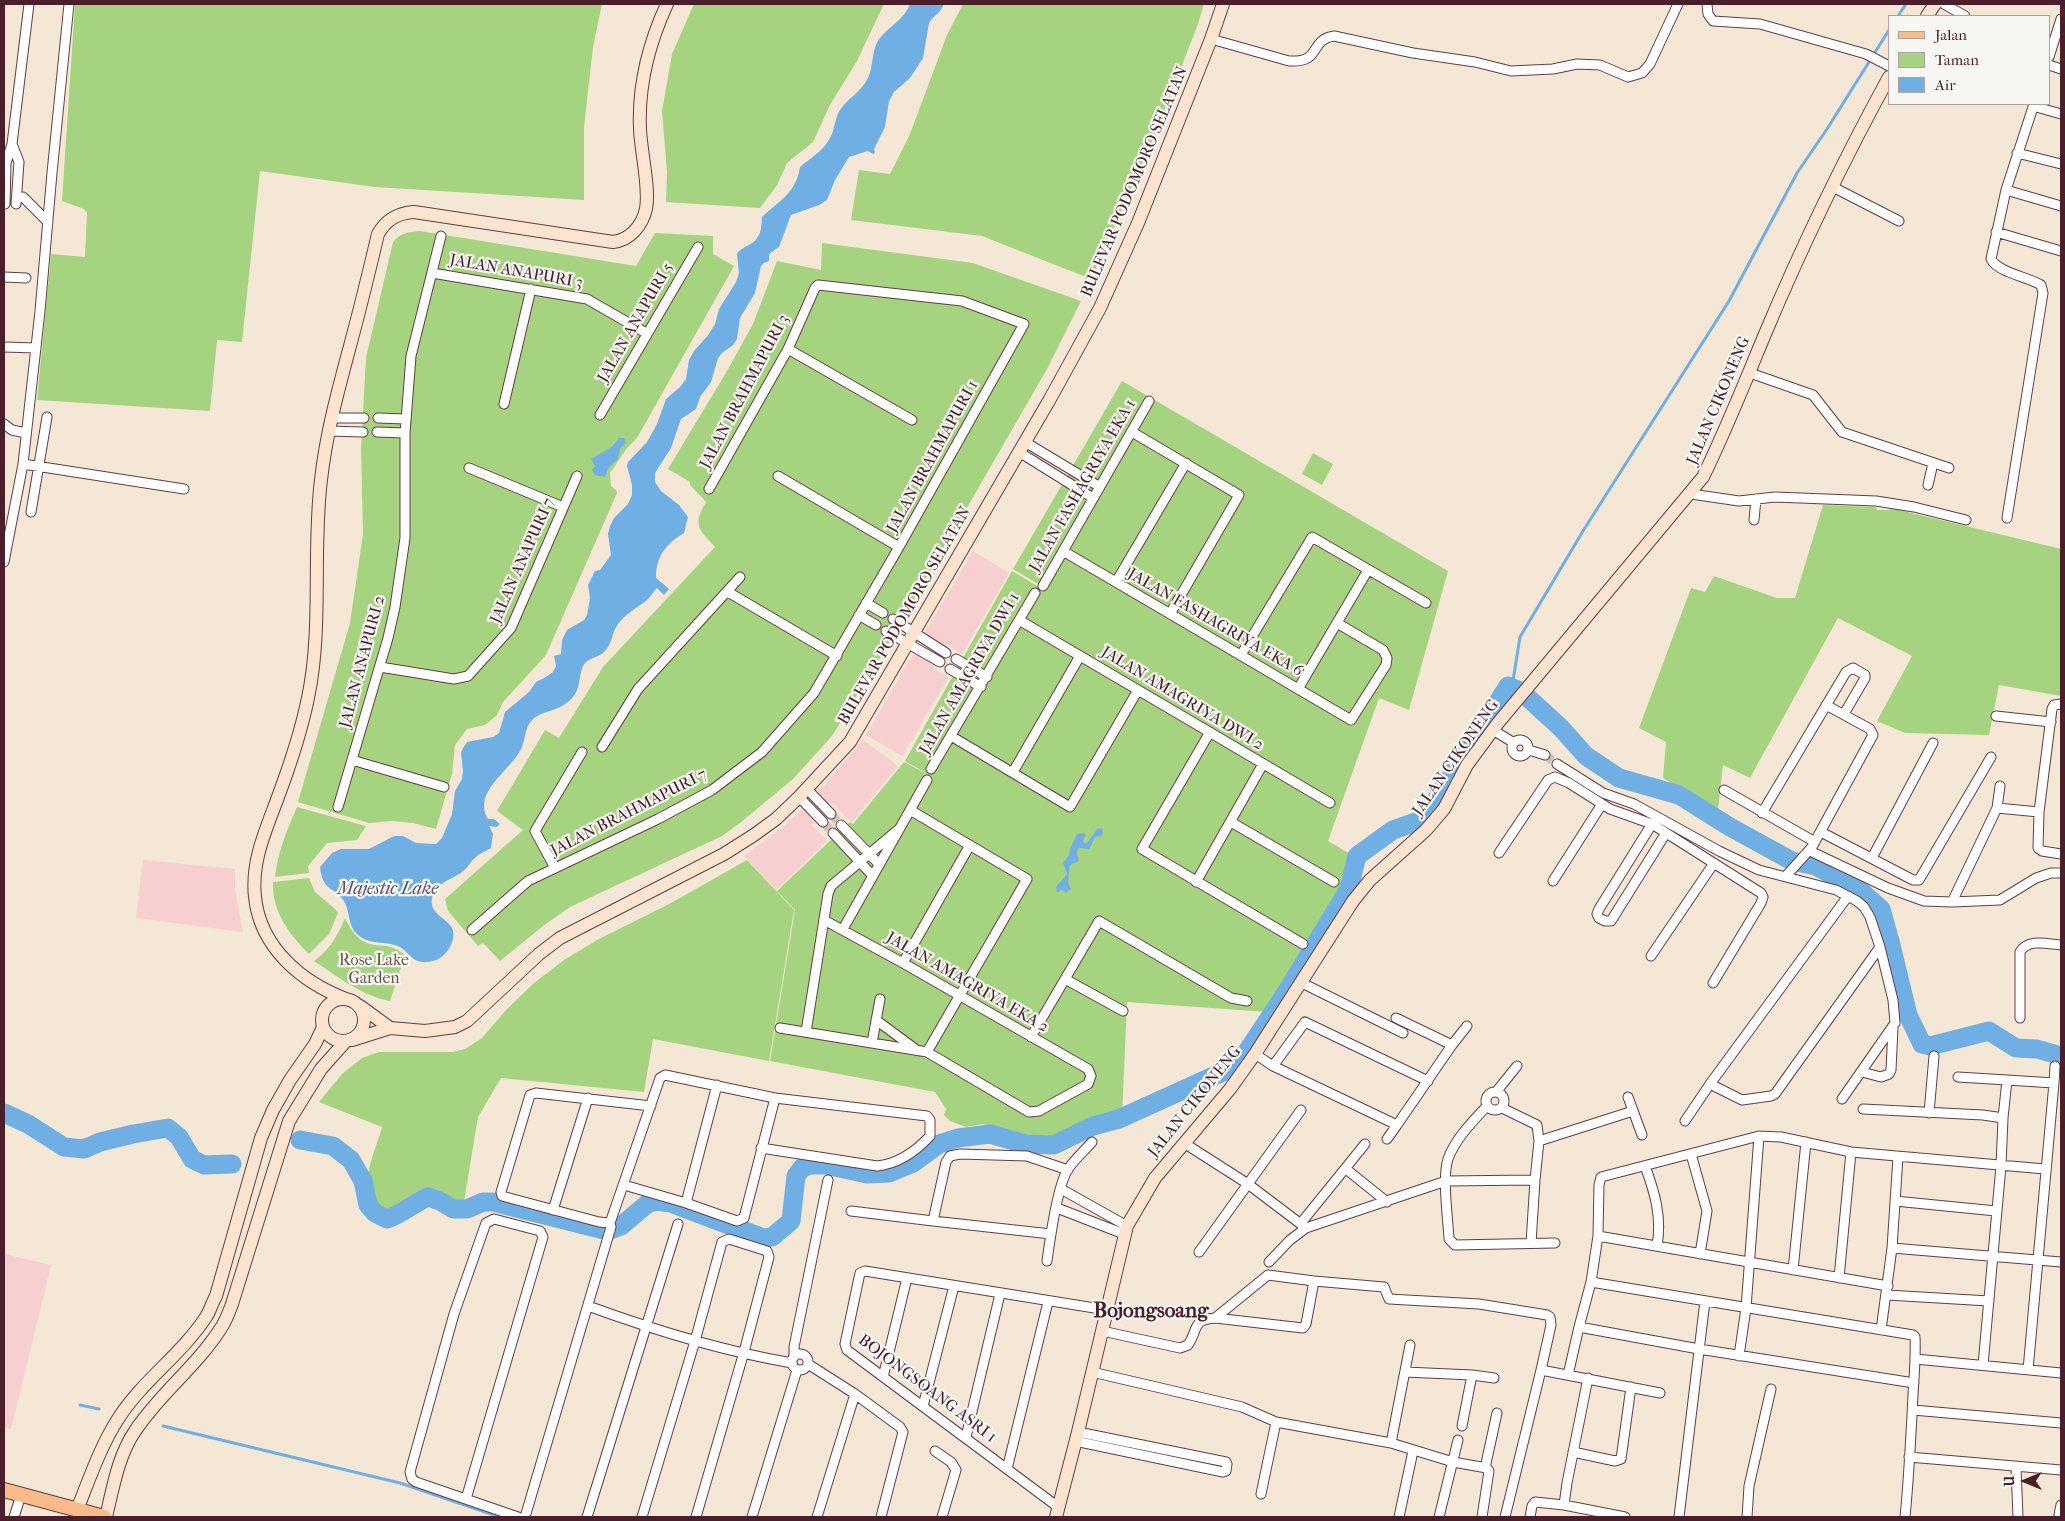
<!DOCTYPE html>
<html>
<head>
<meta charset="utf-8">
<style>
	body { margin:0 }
	#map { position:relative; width:2065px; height:1521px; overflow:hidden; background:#f5e7d5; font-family:"IM FELL French Canon",serif }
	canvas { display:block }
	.frame { position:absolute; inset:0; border:5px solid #4a1f2b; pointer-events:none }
	.legend { position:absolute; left:1888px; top:15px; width:162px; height:90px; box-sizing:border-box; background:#f6f6f2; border:1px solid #b1a0a2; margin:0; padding:6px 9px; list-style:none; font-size:15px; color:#4a1f2b }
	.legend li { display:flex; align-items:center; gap:10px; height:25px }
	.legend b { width:25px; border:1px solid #b1a0a2 }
	.north { position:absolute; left:2000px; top:1456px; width:50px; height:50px; -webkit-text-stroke:4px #f6f6f2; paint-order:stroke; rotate:270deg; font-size:14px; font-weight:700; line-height:20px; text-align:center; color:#4a1f2b }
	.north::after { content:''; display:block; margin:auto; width:18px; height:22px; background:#4a1f2b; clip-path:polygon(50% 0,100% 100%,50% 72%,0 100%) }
</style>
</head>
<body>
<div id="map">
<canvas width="2065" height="1521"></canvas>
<div class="frame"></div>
<ul class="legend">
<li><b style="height:6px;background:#fabb8b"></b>Jalan</li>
<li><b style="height:14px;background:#a6d380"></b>Taman</li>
<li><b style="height:14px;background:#70afe3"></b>Air</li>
</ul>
<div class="north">U</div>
</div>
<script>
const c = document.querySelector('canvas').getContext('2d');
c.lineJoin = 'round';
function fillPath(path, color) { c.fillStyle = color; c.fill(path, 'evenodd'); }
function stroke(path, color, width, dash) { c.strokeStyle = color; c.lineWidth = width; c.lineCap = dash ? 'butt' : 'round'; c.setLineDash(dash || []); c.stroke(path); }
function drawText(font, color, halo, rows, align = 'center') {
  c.font = font + ' "IM FELL French Canon",serif'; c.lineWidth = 4.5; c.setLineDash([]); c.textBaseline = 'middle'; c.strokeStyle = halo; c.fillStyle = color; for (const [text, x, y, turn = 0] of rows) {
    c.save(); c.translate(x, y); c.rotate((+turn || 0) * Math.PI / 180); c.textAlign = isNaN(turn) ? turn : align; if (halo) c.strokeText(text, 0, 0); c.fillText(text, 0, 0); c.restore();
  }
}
fillPath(new Path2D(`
	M973,551L1009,573L962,654L947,645L944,649L923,636Z
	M915,651L936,663L933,668L949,677L902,756L866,735Z
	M863,740L898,766L852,822L829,801L826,804L817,794Z
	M804,807L817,820L812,825L827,841L776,890L744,856L783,827Z
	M143,860L235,869V891L243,932L136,918Z
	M4,1254L51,1265L11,1429L4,1427Z`), '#f7cfd0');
fillPath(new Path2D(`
	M75,4H602L593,47L584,127V200L375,187L260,171L242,342L217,340L210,411L37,400L51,254L85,257L87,213L84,209L62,201Z
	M694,4H884L857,61L830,105L813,142L787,163L777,185L760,208L666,202L667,172L662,111L672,54Z
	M963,4H1204L1198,24L1155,135L1091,279L982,236L851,220L859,170L890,174L910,134L947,35Z
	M420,231L636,266L655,233L713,236V254L734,266L637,438L627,448L610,473L611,486L616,490L617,493L546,655L503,702L497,715L485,725L467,729L455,745L452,774L436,829L413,823L392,821L369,823L298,802L350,623L363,534L361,447L366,358L393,242C401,232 409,232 420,231Z
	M822,243L973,263L1081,301L1047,369L886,648L832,736L793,779L740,823L722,836L570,907L543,926L500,961L483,943L478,946L448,911L445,899L523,830L497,811L545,730L559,738L603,667L715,547C699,529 692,526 706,502L690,485V482L668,469L727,371L753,324L777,261L821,270Z
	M1122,381L1448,571L1409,710L1379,698L1328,841L1352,855L1350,879L1268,1012L1127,1002L1122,1116L1095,1120L1046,1146L1011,1136L983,1124L966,1127L950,1121L944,1115L946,1109L935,1092L770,1061L795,910L777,891L850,822L853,824L904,762L935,778L905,761L1012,571L1044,590L1045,588L1013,569Z
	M1313,453L1333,464L1322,485L1302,474Z
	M1823,505L1876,507L1877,510H1889L1891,508L2061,549V696L1999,685L1989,735L1905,733L1877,721L1912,656L1838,618L1750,778L1723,765L1718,810L1663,778L1666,742L1639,728L1691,588L1705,592L1714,576L1777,598H1795Z
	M297,807L366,826L357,840L327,843L308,866L309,873L275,877C278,851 287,830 297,807Z
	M747,860L794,910L769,1061L653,1039L644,1092L501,1078L478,1117L464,1202L469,1205C466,1205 461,1207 458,1206C445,1205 440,1192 426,1193C409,1194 405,1215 382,1214C354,1189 374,1157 382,1127L319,1102L342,1074L362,1058L379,1052H453L465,1049L482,1038L507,1009L534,983L564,960L597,940L671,903Z
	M309,878L315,892L335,909L338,913L329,934L309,954C289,934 272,912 273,882Z
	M345,918C365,960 383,935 405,955L390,1001C362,996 337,976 314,961C329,950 338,936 345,918Z`), '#a6d380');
fillPath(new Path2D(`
	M910,4H944C939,15 934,15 929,23L923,58L910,78L894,92L889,101L885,127L874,149L875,153L873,154L868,151L849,157L835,180L827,200L819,205L791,215L779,247L769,254V261L764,263L761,266L755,293L740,318L737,339L733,345L722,353L718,358L711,382L700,397L696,409L681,419L671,448L655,473V482L661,491L679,505L688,517L684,533C666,544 656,556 656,578L669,589L664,595L657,588C653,592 651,596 647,600C637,608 626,613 618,624C612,632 612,644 605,651C599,658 588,657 583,666C578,677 581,689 572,698C560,712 542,710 532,720C524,728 526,741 520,751C509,771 472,793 488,819H494L500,824L497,827L489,826L493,834L491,848C485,852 479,853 475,858C470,862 468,868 462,872C452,880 434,883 432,898C429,914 446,917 452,928C457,939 448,953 440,958C434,962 424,963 418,961C411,959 406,950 400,947C386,940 369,946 357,934C348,926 350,913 345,903C335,885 323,894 320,867L332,853L341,849H369L394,836H403L416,843L436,844L442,838L452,814L455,791L462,779L463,771L461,753L463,748L467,742L493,737L499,733L505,712L529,692L536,682L546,677L553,672L556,666L554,656L561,654L562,640L567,630L584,620L587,615L590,598L588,585L595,571L600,570L611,555L608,534L610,526L614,518L628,504L632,495V485L627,466L628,462L647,442L657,424L666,399L680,387L686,379L689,360L694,351L709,334L715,324L719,309L736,282L739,273L737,254C742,246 752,246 757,238C762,232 761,224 762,217C779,201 796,193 800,167C813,156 827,149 833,131C835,124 836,116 840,110C848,98 862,91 868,78C874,66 871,49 880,38C889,26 904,20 910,4Z
	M619,438H624L626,443L620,449L618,459L609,467L605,477L595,475L592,470L595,466L591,459C601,453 614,448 619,438Z
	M1098,828L1103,829L1102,836L1095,837L1089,849L1078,848L1077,853L1079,861L1070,865L1068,882L1071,889L1066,893L1062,890L1057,892L1056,887L1067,874L1063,863L1069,855L1070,849L1077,834L1084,833L1086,835L1083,840L1084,843H1087Z`), '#70afe3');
stroke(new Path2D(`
	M1898,16L1906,4
	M1512,687L1520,637L1583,531L1729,301L1797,173L1827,129L1889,30
	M80,1405L99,1409
	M163,1426L400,1483L500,1517`), '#70afe3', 3);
stroke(new Path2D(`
	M1525,695L1561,728L1586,756L1619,778L1679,795L1730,827L1792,861L1816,866L1862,892L1881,909L1890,941L1908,1015L1922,1044L1930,1046L1989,1031L2016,1048L2037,1049L2061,1056
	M4,1113L28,1124L64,1147L84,1149L100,1142L133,1134L168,1128L179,1137L192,1159L204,1165L232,1164
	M300,1140L333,1146L351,1160L363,1181L368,1205L375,1213L387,1219C402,1214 414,1203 428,1197L440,1201L453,1209H467L483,1202H493L608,1231L621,1226L647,1204L656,1201L671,1203L763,1238L772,1237L791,1221L796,1176L802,1168L810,1165H826L867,1174L889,1173L913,1163L939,1144L958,1138L990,1134L1025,1144L1054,1145L1093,1126L1119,1119L1238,1065L1286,993L1349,889L1357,856L1393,830L1424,819L1508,686L1520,691`), '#70afe3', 19);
stroke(new Path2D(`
	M1545,755L1557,764
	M831,814L841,825
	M823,822L833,833`), '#d3bfb3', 9, [9, 4.5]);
const street = new Path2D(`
	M1707,4L1708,14L1713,21L1760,24L1866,54L1889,66
	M1944,4L1965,16
	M1211,39L1289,61C1323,63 1308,40 1334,36L1413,53L1475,62L1511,71L1553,69L1577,64L1600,65L1628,77L1642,73L1650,64L1678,4
	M2049,57L2061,19
	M2049,65L2061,69
	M2033,106L2061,114
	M12,144L19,162L16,204
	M2017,153L2061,164
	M1831,186L1899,221
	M2006,190L2061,206
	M23,197L48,222
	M5,204L6,163L12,144L29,4
	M1996,232L2061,251
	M432,273L587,299L646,333
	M4,277L26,278
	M4,347L36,348
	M788,349L912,420
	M1750,373L1813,395L1842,432L1949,468
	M504,404L531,289
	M600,415L698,247
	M331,418H364
	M378,418L406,419
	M4,424L12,430L26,433
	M328,431L363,432
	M377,432L405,433
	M1132,432L1239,495L1170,614
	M1025,442L1100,487
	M1019,452L1093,498
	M23,464L184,489
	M469,468L563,507
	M778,476L899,547
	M1928,485L1933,463
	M1691,494L1739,501L1775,497L1876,501L1914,507L1966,520
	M31,512L47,417
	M2007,518L2043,293L2041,285C2028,277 1997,272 1991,259L2006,190L2034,104
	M1754,520L1756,499
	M1063,551L1351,720L1386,665L1387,658L1383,650L1337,623
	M4,562L23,464L40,311L52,173L69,4
	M1116,582L1186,463
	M1043,586L1149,401
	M728,592L837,656
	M866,603L883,613
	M859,615L876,625
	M893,619L946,653
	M1019,620L1330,803
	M886,631L940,662
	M1241,655L1312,537L1426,603
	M956,659L987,677
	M380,667L454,679L468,676L511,628L577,476
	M950,669L981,687
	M1298,689L1368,570
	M1996,716L2051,722
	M1493,730L1514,743
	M1210,732L1142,849L1303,944
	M951,736L1070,807L1138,690
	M1512 748a8 8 0 1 1 16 0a8 8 0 1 1-16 0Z
	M602,747L638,689L740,577
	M1529,750L1545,755
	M352,760L444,787
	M1557,764L1603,793L1634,804L1719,851L1759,870L1836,890L1857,901L1864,907L1870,917L1880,947L1893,1000L1895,1023L1842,1099
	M931,769L1035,593
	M1013,772L1080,656
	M807,789L831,814
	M1724,790L1815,842
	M799,797L823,822
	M338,807L388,638L395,607L405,538V433L411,356L441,236
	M1997,808L2000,786
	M910,810L1027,879L927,1052
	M2039,812L2052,709L2054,705L2061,704
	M1762,813L1846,672L1853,668L1865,675V678L1844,714
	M1231,822L1334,882
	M1652,824L1599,909L1597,914L1599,918L1605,921H1611L1666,833
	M841,825L879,864
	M1821,832L1913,880H1919L1991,757
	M833,833L873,876
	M1810,851L1888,888L1924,901L1952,902L1997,808L2039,812L2038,848L2042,851L2061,854
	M1499,853L1548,780L1555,777L1569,783L1610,809L1652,824L1761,893L1763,897L1761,903L1713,983
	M1872,858L1933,743
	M555,868L535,831L582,752
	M1786,876L1812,847L1873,735L1870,729L1826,705
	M1553,881L1602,804
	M1196,882L1263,764
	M1952,902L2000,900L2036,878L2051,873H2061
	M843,929L927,780
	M472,930L528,881L658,819L712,790L762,752L814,693L899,547L1024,324L962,301L818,285L815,288L788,349L709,489
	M1651,956L1714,863
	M903,963L970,845
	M1065,979L1123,1011
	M1302,983L1403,1033
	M1396,1018L1452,1045L1397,1125L1273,1066L1305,1022L1428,1081
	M2020,1018V952C2028,938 2048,944 2061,945
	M876,1020L914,1048
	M780,1028L927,1052L1029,1112L1039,1111L1088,1084L1091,1076L1088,1069L903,963L824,920
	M806,1032L828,894L831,886L899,829
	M1031,1037L1099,921L1231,998L1247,1001
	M872,1043L880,999
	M1452,1045L1467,1026
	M1255,1054L1273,1066
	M1862,1072L1881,1077L1889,1074L1891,1070L1893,1028
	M1958,1077L2007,1080
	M2054,1083L2055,1066
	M1710,1084L1742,1100L1771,1096L1775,1094L1880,947
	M1486 1101a9 9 0 1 1 18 0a9 9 0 1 1-18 0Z
	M1496,1092L1517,1066
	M1628,1097L1642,1135
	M1487,1106C1473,1121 1455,1139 1448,1159C1442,1177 1448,1219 1449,1239L1455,1245L1555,1243
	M1502,1108L1537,1125L1539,1141L1633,1111
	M1863,1109L1983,1115L2003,1118L2001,1166L1983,1365
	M1929,1113L1934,1056
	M2003,1118L2007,1080L2054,1083L2028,1370
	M1685,1121L1710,1084L1848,896
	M1387,1139L1397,1125
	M1184,1143L1248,1184L1306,1228
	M761,1148L877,1166C898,1164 916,1151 930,1136V1120L927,1116L775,1098
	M1691,1154L1707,1211L1700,1254
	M1645,1166C1655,1193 1662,1217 1657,1246
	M1346,1169L1387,1202
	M1061,1189L1127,1226
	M1895,1201L1996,1211
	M686,1203L717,1085
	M1057,1208L1124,1234
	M553,1210L588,1098
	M851,1211L933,1221
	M610,1223L599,1222L502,1196L501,1192L530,1095L536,1093L651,1106
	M1301,1223L1365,1144
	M1051,1234L933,1221L946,1162L950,1156L960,1154L1027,1156L1068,1170
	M1598,1236L1888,1286
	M1531,1243L1535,1180
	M1892,1248L2061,1262
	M1199,1252L1301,1110
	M1047,1261C1050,1239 1057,1186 1068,1169C1075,1159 1084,1151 1092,1142
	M1269,1262L1290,1240L1306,1228L1446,1181L1535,1180L1539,1141
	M1793,1270L1806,1142
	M1839,1278L1851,1152
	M1314,1281L1384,1287L1389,1299L1479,1304L1547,1315L1550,1317L1551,1325L1541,1370L1660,1393
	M1591,1282L1598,1236L1599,1185L1601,1177L1759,1136L1781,1137L1851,1152L2045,1169
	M1887,1295L1989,1301
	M588,1306C654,1330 722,1351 792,1363
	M1881,1330L1892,1248L1898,1157
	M1102,1331L1180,1348L1188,1345C1199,1329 1191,1320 1215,1318L1303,1328L1306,1324L1314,1281L1268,1275L1215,1318
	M792 1362a8 8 0 1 1 16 0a8 8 0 1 1-16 0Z
	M1739,1356L1746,1308L1759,1136
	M794,1357V1347L828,1180
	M1915,1359L2061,1373
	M808,1364L855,1394L900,1427L903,1432L881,1517
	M1092,1372L1242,1407L1276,1422L1391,1443L1453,1462L1487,1468L1489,1471L1482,1517
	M1405,1372L1472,1375L1462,1426
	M1472,1375L1494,1378
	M1568,1375L1579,1327
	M883,1377L907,1278
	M1588,1378L1567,1483L1564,1505L1625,1517
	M923,1406L954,1286
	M1913,1410L2061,1423
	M966,1437L1000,1294
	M1075,1441L1223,1472L1226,1471L1227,1464L1226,1462L1078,1432
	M1391,1443L1410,1345
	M935,1451L951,1462L956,1470L942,1517
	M1573,1452L1615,1461L1621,1459L1631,1387
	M1909,1457L2061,1470
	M2016,1467L2018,1517
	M1485,1468L1497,1413
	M1007,1469L1048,1302
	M1261,1494L1276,1422
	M466,1499L543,1237L540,1231L494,1219L486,1223L454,1314L410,1472L412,1479L416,1482L518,1517
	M2061,1505L2059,1515H2061
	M1058,1507L847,1350L845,1344L860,1273L865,1271L1107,1310
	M14,1517L21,1495
	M525,1517L611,1227L610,1223L660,1078L665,1075L775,1098L744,1218L737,1221L686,1203L624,1185
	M587,1517L678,1224
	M642,1517L695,1341L722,1242L729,1239L767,1251L769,1257L744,1352L696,1517
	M752,1517L797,1370
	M817,1517L855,1394
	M1399,1517L1413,1451
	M1439,1517L1458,1440
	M1505,1517L1541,1370
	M1530,1517L1532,1506L1535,1502L1564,1505
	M1679,1517L1705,1301
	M1747,1517L1749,1486L1771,1389
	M1905,1517C1909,1477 1911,1436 1913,1395C1914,1376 1916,1356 1915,1337L1913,1335L1591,1282L1579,1327L1699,1349L1914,1383`);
const secondary = new Path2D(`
	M1927,16L1935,4
	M322 1020a21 21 0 1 1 42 0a21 21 0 1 1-42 0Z
	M346,999C301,982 260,947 255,897C251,861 266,830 278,797C290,765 301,732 308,698C323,627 312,552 321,480C326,434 338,391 350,346C360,309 369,272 378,234C386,220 397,213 414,212L613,242C630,240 642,226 646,209C650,188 641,153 640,129C638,85 649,43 667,4
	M360,1006L390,1028
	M352,1040L390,1028L425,1031L455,1027L467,1021L539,954L560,938L724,854L754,835L776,819L799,797L850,742L1050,399L1100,308L1138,223L1211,39L1223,4
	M77,1510C89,1480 100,1447 118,1419C142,1381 181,1355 206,1317C210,1311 212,1303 216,1296L261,1138L273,1110L290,1080L315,1044L323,1027
	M106,1517C113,1488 118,1456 135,1431C160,1393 197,1366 221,1328C226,1321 229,1312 232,1304L289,1121L321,1069L345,1042
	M1056,1517L1078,1432L1127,1226L1155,1178L1230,1089L1255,1054L1353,901L1370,880L1426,830L1444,809L1467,765L1498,723L1703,477C1726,430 1745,382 1765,334C1802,246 1843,161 1889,77`);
const primary = new Path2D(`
	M4,1490L104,1517`);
stroke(street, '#643d44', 11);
stroke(secondary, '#643d44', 14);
stroke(primary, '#643d44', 16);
stroke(street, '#fff', 9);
stroke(secondary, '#fde4d1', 12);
stroke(primary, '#fabb8b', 14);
drawText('16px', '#4a1f2b', '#f6f6f2', [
	["BULEVAR PODOMORO SELATAN",1135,182,-67],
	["JALAN ANAPURI 3",516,272,10],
	["JALAN ANAPURI 5",636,323,-60],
	["JALAN BRAHMAPURI 3",745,392,-62],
	["JALAN CIKONENG",1719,401,-67],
	["JALAN BRAHMAPURI 1",933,457,-61],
	["JALAN FASHAGRIYA EKA 1",1083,486,-60],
	["JALAN ANAPURI 7",523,561,-66],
	["BULEVAR PODOMORO SELATAN",905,616,-60],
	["JALAN FASHAGRIYA EKA 6",1215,623,30],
	["JALAN ANAPURI 2",363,662,-75],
	["JALAN AMAGRIYA DWI 1",970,674,-60],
	["JALAN AMAGRIYA DWI 2",1182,699,31],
	["JALAN CIKONENG",1456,758,-55],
	["JALAN BRAHMAPURI 7",629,813,-27],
	["JALAN AMAGRIYA EKA 2",967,983,30],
	["JALAN CIKONENG",1195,1102,-51],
	["BOJONGSOANG ASRI 1",927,1389,37]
]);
drawText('16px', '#654', '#f6f6f2', [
	["Rose Lake",374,961],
	["Garden",374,979]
]);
drawText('italic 18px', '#57516b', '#f6f6f2', [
	["Majestic Lake",388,890]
]);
drawText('bold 21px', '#4a1f2b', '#f6f6f2', [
	["Bojongsoang",1151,1312]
]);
</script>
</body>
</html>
